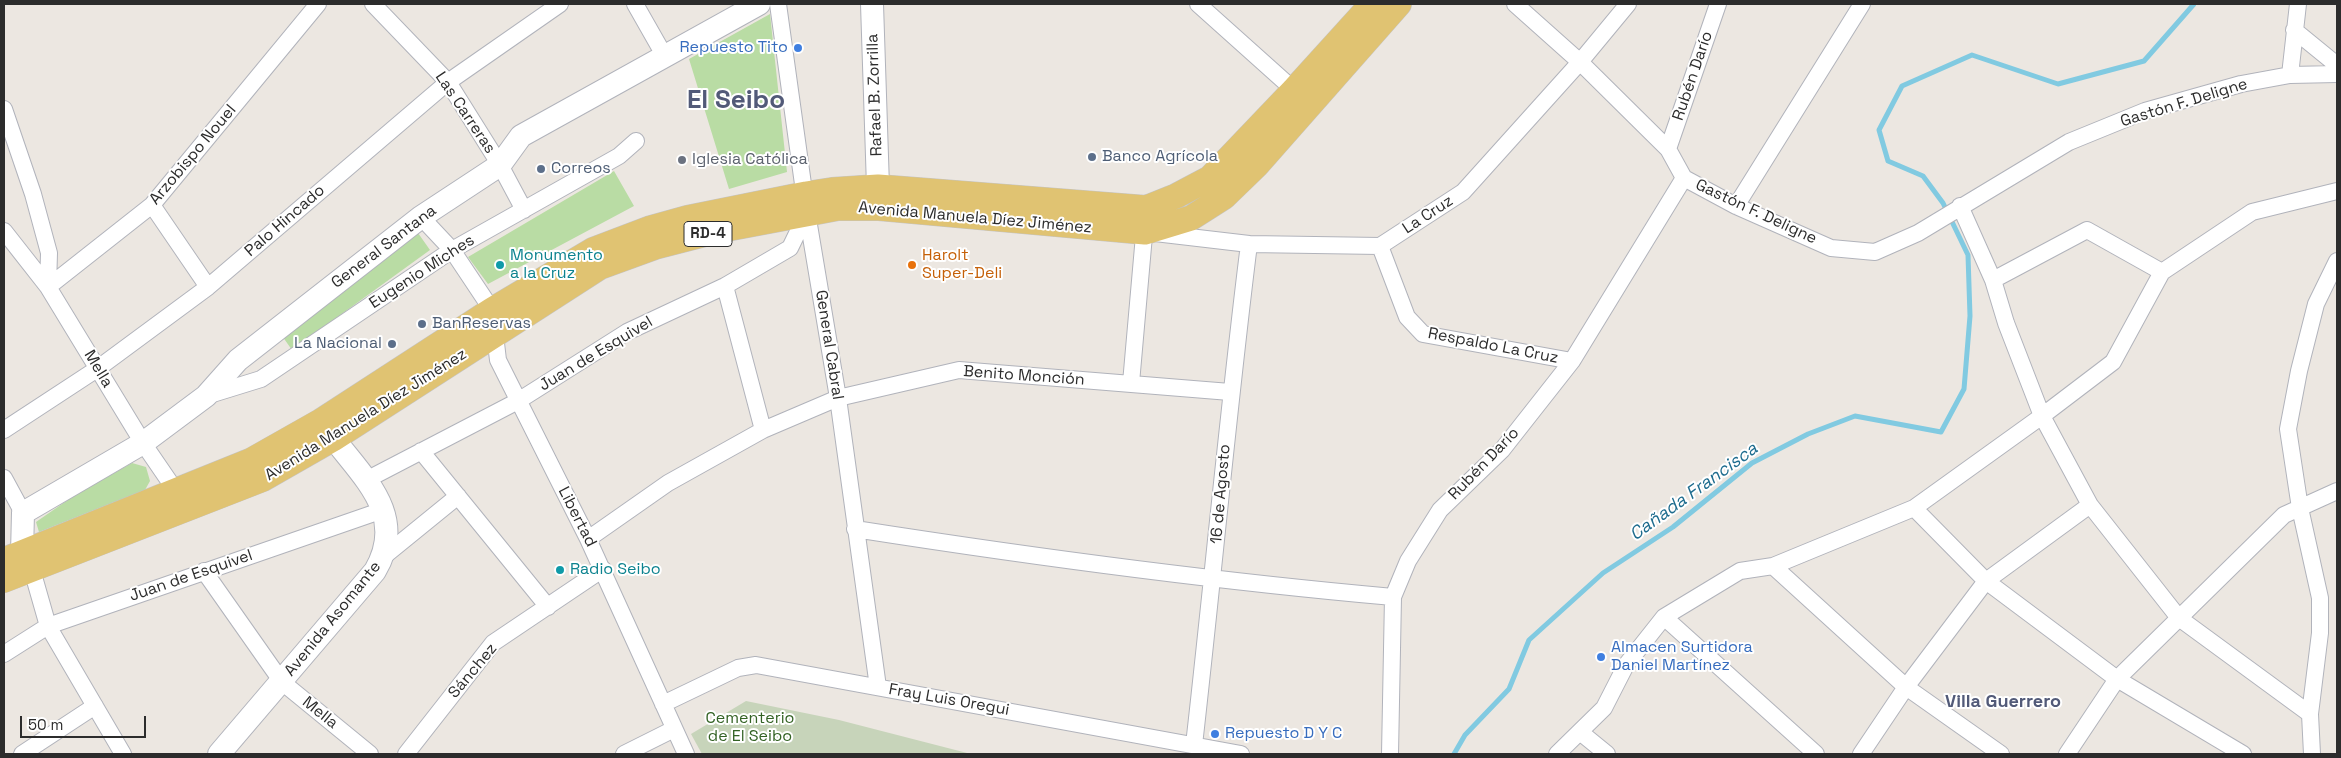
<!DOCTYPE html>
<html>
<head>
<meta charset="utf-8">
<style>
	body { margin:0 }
	#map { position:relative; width:2341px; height:758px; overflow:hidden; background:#ece7e1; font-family:"Space Grotesk",sans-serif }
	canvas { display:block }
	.frame { position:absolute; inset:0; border:5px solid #2c2c2c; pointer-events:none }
	.scale { position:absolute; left:20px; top:716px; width:126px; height:22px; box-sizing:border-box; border:2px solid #2c2c2c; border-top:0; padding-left:6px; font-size:15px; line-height:18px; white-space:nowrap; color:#2c2c2c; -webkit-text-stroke:4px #fff; paint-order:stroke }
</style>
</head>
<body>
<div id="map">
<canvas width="2341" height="758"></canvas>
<div class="frame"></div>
<div class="scale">50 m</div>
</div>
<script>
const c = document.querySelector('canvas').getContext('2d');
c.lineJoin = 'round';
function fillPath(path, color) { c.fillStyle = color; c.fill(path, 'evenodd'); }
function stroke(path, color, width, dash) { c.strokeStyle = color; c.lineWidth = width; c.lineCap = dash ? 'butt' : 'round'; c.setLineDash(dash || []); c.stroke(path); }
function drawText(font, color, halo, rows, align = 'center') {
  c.font = font + ' "Space Grotesk",sans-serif'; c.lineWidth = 4; c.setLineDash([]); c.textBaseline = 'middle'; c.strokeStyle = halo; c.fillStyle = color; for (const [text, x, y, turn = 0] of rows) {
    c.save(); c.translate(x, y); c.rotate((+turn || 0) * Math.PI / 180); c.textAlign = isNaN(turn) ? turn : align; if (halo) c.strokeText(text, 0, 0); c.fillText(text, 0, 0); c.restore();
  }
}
fillPath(new Path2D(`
	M770,14L787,172L729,189L689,59Z
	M614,171L634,206L488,284L468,257Z
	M418,233L430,250L292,350L280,333Z
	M132,463L146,467L150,481L145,490L39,532L36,522L75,495Z`), '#b9dca4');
fillPath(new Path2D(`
	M746,701L839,720L971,754H702L691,734Z`), '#c7d4ba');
stroke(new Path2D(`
	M1454,754L1465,735L1509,689L1529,640L1603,573L1673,527L1752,463L1808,434L1855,416L1941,432L1964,389L1970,316L1968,255L1943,203L1923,176L1888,161L1879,130L1902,86L1972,55L2058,84L2144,61L2194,4`), '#81cae1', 5);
const street = new Path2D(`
	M373,4L448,82L500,165L524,210
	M635,4L664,55
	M778,4L807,213L838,398L878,687
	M1198,4L1294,90
	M1515,4L1580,62L1668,149L1684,178L1736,206L1831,248L1875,252L1918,233L2069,142L2145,111L2241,84L2290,75L2337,74
	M2294,30L2337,65
	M2290,75L2298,4
	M4,109L33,194L49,253L48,287
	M1668,149L1718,4
	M152,205L208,287
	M1736,206L1862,4
	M1960,206L1993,280L2006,323L2042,416L2090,505L2179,618L2310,714
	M421,217L452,250L492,310L498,360L588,539L686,754
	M4,231L48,287L143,443L180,497
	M1155,233L1249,244L1380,246L1463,192L1580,62L1628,4
	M1380,246L1407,317L1423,334L1572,361
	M1993,280L2087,230L2162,272
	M725,286L763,430
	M48,287L152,205L318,4
	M1131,383L1145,224
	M206,396L261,379L452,250L619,156L636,141
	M4,430L97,369L208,287L448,82L560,4
	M421,451L548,607
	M4,478L23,513
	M368,479L518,401L627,332L725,286L790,248L807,213
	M1914,508L1986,581L2117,679L2243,754
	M855,529C1034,557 1213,581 1393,597
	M588,539L668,483L763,430L838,398L959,370L1230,392
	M383,557L458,496
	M1773,566L1906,687L2001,754
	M32,570L48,626L123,754
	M204,571L282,682L370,754
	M1664,617L1816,754
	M4,654L48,626L383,510
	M663,704L738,668L756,665L1241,754
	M1580,732L1607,754
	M1194,745C1213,578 1228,411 1249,244
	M22,754L95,706
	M406,754L493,643L603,569
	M624,754L674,729
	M1390,754L1393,597L1408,561L1440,510L1502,450L1572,361L1684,178
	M1557,754L1604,708L1626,665L1664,617L1740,571L1773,566L1914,508L2042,416L2113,362L2162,272L2252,212L2337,191
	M1861,754L1906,687L1986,581L2090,505
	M2067,754L2117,679L2284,515L2337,491
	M2312,754L2310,714L2320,633V598L2300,508L2288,429L2299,371L2316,304L2337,261`);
const secondary = new Path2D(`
	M872,4L878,187
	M30,567L22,553L23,513L143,443L206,396L238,360L421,217L500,165L521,136L759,4
	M219,754L375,571C411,510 354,471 324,425`);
const primary = new Path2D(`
	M4,560L252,460L321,421L492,310L593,250L651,228L687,218L806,194L832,190L878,187L1146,208L1176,196L1210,178L1294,90L1372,4
	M4,580L263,479L333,439L600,267L655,247L721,230L838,208H879L1145,232L1191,218L1224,197L1257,165L1399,4`);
stroke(street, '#b1b3bb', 18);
stroke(secondary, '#b1b3bb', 24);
stroke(primary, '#c4c4c4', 26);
stroke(street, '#fff', 16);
stroke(secondary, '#fff', 22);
stroke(primary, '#e0c372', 25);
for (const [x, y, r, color] of [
	[798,48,5,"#3f7fe0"],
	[1092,157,5,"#5c6f8a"],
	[682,160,5,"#6b7280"],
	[541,169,5,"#5c6f8a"],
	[500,265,5,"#0f9aa8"],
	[912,265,5,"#e8710a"],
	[422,324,5,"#5c6f8a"],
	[392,344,5,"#5c6f8a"],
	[560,570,5,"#0f9aa8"],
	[1601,657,5,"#3f7fe0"],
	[1215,734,5,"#3f7fe0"]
]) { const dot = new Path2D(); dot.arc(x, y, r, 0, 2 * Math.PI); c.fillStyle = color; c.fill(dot); stroke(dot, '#fff', 2); }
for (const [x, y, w] of [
	[708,234,48]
]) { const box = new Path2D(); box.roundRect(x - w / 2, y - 12.5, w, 25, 4); c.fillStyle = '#fff'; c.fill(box); stroke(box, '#2c2c2c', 1); }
drawText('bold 15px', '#2c2c2c', null, [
	["RD-4",708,234]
]);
drawText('16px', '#366cbe', '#fff', [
	["Repuesto Tito",788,48,"right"],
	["Almacen Surtidora",1611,648],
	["Daniel Martínez",1611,666],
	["Repuesto D Y C",1225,734]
], 'left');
drawText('16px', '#2c2c2c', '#fff', [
	["Rubén Darío",1693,76,-71],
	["Rafael B. Zorrilla",875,95,-92],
	["Gastón F. Deligne",2184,103,-17],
	["Las Carreras",465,113,56],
	["Arzobispo Nouel",193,155,-50],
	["Gastón F. Deligne",1756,212,25],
	["La Cruz",1428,215,-33],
	["Avenida Manuela Díez Jiménez",975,218,5],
	["Palo Hincado",285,221,-41],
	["General Santana",384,247,-37],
	["Eugenio Miches",422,272,-33],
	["General Cabral",829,345,81],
	["Respaldo La Cruz",1493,346,11],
	["Juan de Esquivel",596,354,-31],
	["Mella",98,369,59],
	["Benito Monción",1024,376,4],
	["Avenida Manuela Díez Jiménez",366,415,-32],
	["Rubén Darío",1484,464,-46],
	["16 de Agosto",1221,494,-85],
	["Libertad",577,517,63],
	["Juan de Esquivel",191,576,-19],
	["Avenida Asomante",333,619,-51],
	["Sánchez",473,671,-50],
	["Fray Luis Oregui",949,700,10],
	["Mella",320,713,39]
]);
drawText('16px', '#4e5e75', '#fff', [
	["Banco Agrícola",1102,157],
	["Correos",551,169],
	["BanReservas",432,324],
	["La Nacional",382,344,"right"]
], 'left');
drawText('16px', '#5b616d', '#fff', [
	["Iglesia Católica",692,160]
], 'left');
drawText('16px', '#0d838f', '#fff', [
	["Monumento",510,256],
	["a la Cruz",510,274],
	["Radio Seibo",570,570]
], 'left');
drawText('16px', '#c56008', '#fff', [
	["Harolt",922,256],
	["Super-Deli",922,274]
], 'left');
drawText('16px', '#336224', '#fff', [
	["Cementerio",750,719],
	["de El Seibo",750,737]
]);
drawText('italic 18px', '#1e6c8e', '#fff', [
	["Cañada Francisca",1694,492,-36]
]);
drawText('bold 18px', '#525a78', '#fff', [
	["Villa Guerrero",2003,702]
]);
drawText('bold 26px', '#525a78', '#fff', [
	["El Seibo",736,101]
]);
</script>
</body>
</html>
